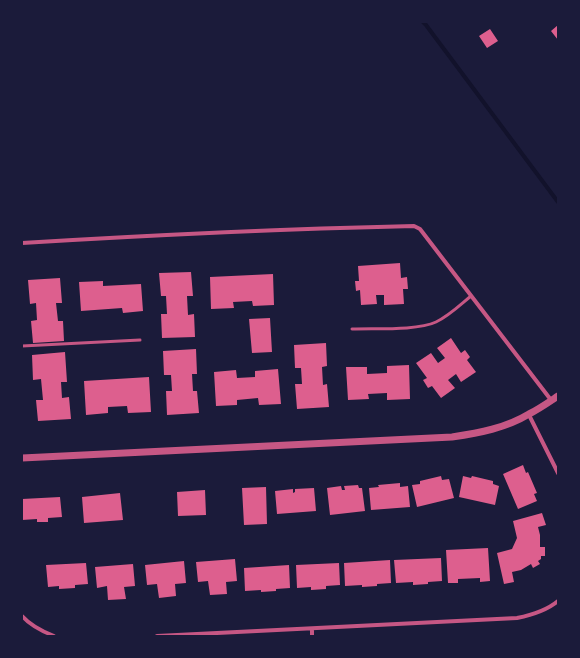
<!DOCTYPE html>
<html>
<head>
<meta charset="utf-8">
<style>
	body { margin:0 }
	#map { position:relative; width:580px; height:658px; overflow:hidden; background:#1b1b3a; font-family:Commissioner,sans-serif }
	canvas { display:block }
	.frame { position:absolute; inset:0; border:23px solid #1b1b3a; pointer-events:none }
</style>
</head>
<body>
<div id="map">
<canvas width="580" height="658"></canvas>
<div class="frame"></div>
</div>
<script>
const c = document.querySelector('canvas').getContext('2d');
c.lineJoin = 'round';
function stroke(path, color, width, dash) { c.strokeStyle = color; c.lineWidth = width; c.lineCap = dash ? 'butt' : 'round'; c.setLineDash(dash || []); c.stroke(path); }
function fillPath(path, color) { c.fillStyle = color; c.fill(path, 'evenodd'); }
stroke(new Path2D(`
	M423,22L426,25L558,202`), '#12122b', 4);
fillPath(new Path2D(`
	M558,25V40L551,31Z
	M490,29L498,41L487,48L479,36Z
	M400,263L401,278L407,277L408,289H403L404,304L384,305V295H376L377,304L361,305L360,290L356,291L355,281H359L358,266Z
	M191,272L193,296H187L188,315L194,314L195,337L162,338L161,314H167L166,296H161L159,273Z
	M273,274L274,305L253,306L252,301L233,302L234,308L211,309L210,277Z
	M60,278L62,303H56L58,321H63L64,341L33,343L31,321L37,320L36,303L30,304L28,280Z
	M103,281V286L141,284L143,311L123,313L122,308L81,311L79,282Z
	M270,318L272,352L252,353L249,319Z
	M451,338L461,353L465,350L470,357L467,360L476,372L461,382L456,374L448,380L455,388L441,398L432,386L428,388L423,380L427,378L416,363L431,353L438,363L445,358L437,348Z
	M326,343L327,366L322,367L323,385L327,384L329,407L297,409L295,384H302L301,368H295L294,345Z
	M196,349L197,374H192L193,391H197L199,413L167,415L166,391H172L171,375H164L163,351Z
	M65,352L67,382H61L62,398L69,397L71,419L38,421L36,400H43L41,379L33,380L32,355Z
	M409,365L410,399L387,400V393L368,394L369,399L348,400L346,367H367V374L387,373V366Z
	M278,369L281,404L259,405L258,398L237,400V405L216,406L214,372L236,370L237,378L255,377V371Z
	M149,377L151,412L128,413L127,406L108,407V413L86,415L84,381Z
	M523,465L526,473L528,472L537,493L534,494L537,501L518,509L503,474Z
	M441,476L442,480L449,479L454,498L417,507L412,485L420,484V481Z
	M463,476L471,478L472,476L493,481V484L499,486L495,505L459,497Z
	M400,483V487L408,486L410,507L371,510L369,488L379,487L378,485Z
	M358,485L359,488H362L365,511L330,515L327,488L341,486L342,490H345L344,486Z
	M266,487L267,524L244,525L242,488Z
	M314,488L316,511L277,514L275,491L293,489V493L295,492V489Z
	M205,490L206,515L178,516L177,492Z
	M120,493L123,520L84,523L82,497Z
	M60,497L62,517L48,518V522H37V519L22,520V499Z
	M542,513L546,525L538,527L540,535V547H545V556H541V559L538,561L540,564L533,568L531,564L521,570L512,572L514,582L504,584L497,553L512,549L517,538L513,521Z
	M488,548L490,581L480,582V578L458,579V583H448L446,550Z
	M441,558L442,581L428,582V584L413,585V582L396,583L394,560Z
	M235,559L237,581L226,582L227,594L210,595L208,581L198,582L196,562Z
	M390,560L391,583L377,584V586L362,587V585L345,586L344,563Z
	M184,561L186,583L175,584L176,596L159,598L157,584L147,585L145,565Z
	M86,563L88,584L75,585V588L59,589V586L48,587L46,565Z
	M339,563L340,585L326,586V589L311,590V587L297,588L296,565Z
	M133,564L135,586L124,587L126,599L108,600L107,586L97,588L95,567Z
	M289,565L290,588L276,589V591L261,592V590L245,591L244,568Z`), '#dd5f8e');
stroke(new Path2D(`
	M352,329C374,328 417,331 436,322C449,316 460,305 471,296
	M22,346L140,340`), '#c65784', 3);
stroke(new Path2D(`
	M22,243C153,235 283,229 414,226L420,229L551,400
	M529,415L558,473
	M22,616C31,626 41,631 54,636
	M312,629V636
	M157,636L517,618C532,615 546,611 558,601`), '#c65784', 4);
stroke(new Path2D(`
	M22,458L452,437C479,433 506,428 529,414C539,409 549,402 558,396`), '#c65784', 7);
</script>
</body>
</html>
